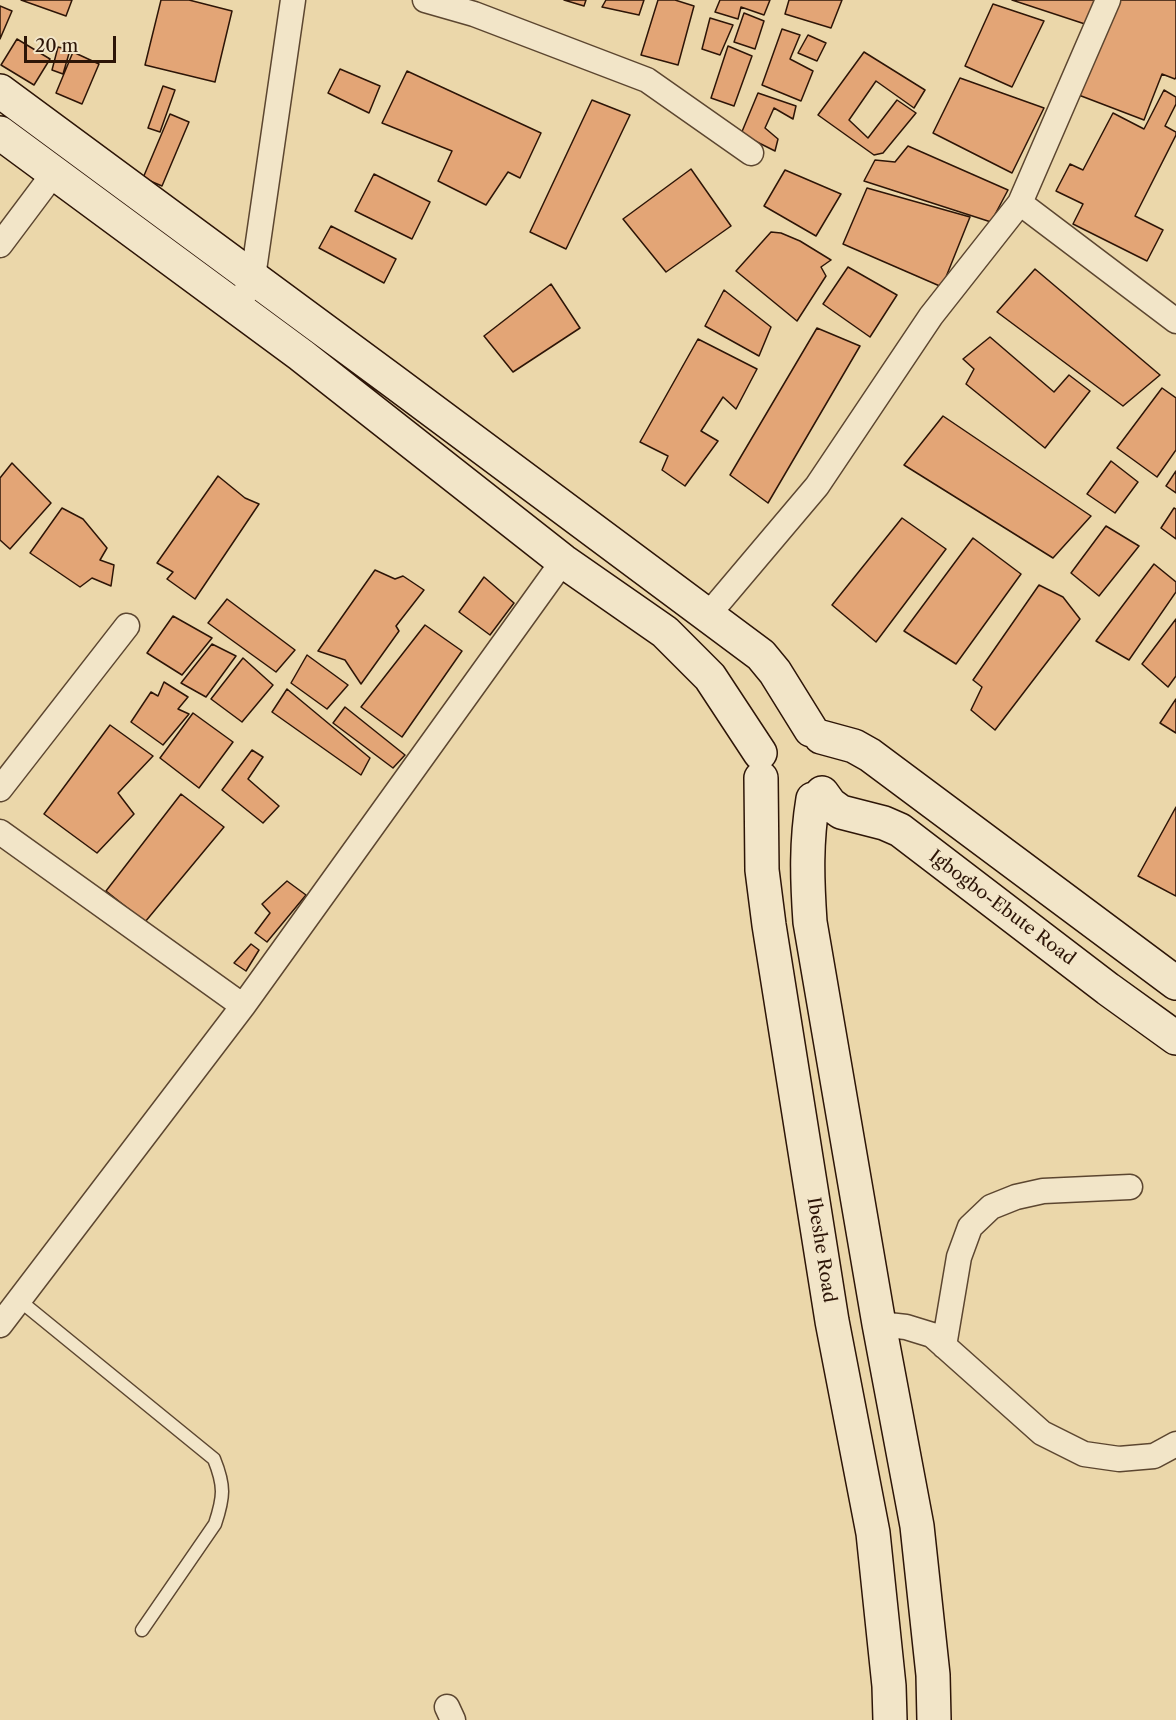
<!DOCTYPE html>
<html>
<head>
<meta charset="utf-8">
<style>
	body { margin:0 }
	#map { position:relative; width:1176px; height:1720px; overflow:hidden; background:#ebd7aa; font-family:"Libre Caslon Text",serif }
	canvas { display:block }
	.scale { position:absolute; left:24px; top:36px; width:92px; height:27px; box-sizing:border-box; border:3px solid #2d1507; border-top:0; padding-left:8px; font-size:18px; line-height:21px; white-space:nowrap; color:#2d1507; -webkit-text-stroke:4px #f2e5c8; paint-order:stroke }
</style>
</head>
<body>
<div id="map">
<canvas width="1176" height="1720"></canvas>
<div class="scale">20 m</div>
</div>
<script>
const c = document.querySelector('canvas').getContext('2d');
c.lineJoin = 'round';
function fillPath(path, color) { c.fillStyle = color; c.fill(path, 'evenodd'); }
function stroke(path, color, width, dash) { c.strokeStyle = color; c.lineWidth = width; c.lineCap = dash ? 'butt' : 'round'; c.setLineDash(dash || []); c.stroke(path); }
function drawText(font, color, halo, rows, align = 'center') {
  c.font = font + ' "Libre Caslon Text",serif'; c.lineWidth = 4.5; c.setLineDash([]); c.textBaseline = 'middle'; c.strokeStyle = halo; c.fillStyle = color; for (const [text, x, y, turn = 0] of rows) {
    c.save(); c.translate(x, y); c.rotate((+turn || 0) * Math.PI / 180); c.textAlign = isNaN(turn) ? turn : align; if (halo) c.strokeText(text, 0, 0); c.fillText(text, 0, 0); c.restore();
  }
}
const building = new Path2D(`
	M21,0H72L66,16Z
	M161,0H189L232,11L215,82L145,65Z
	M564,0H586L584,6Z
	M606,0H644L639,15L602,7Z
	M658,0H675L694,6L678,65L641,55Z
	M720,0H770L764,15L741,7L738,19L715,12Z
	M789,0H842L831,28L785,14Z
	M1012,0H1100L1091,26Z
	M1112,0H1176V77L1175,79L1162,74L1144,120L1076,94Z
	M993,4L1044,21L1012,87L965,66Z
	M0,6L12,11L0,39Z
	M744,13L764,21L755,49L734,42Z
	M710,18L733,25L720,55L702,49Z
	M782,29L800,35L790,59L813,71L801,101L762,85Z
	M808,35L826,43L817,61L798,53Z
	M17,39L50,59L34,85L1,65Z
	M728,46L752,56L734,106L711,98Z
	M58,47L70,50L63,74L52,70Z
	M73,52L99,64L82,104L56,93Z
	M864,52L925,90L914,108L876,81L849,120L868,138L897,100L916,113L883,153L874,155L818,115Z
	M340,69L380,86L369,113L328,93Z
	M407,71L541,133L520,178L508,172L486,205L438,181L452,151L382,123Z
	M960,78L1044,108L1012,173L933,133Z
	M163,86L175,90L160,132L148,128Z
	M1164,90L1176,97V104L1165,126L1176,132V135L1135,216L1163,230L1147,261L1073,224L1083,204L1056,191L1070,164L1083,170L1113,113L1144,129Z
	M758,93L796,106L793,119L774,108L765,128L778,139L775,151L741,134Z
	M592,100L630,115L566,249L530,232Z
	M170,114L189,122L162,186L143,178Z
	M908,146L1008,190L991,222L864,181L875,160L895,162Z
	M691,169L731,226L666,272L623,219Z
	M785,170L841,194L816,236L764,206Z
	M374,174L430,202L412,239L355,211Z
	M867,188L970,217L942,287L843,244Z
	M331,226L396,259L384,283L319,248Z
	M771,232L781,233L800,241L831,260L821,267L826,276L797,321L736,271Z
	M848,267L897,295L870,337L823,304Z
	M1035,269L1160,375L1123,406L997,312Z
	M551,284L580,328L513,372L484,336Z
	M724,290L771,327L759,356L705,326Z
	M817,328L860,346L768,503L730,475Z
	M990,337L1054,392L1069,375L1090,391L1045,448L966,384L974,369L963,359Z
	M698,339L757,369L736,409L723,397L701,431L718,441L685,486L662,470L668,456L640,442Z
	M1162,388L1176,398V450L1157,477L1117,448Z
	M943,416L1091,516L1053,558L904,465Z
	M1111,461L1138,482L1115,513L1087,494Z
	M12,463L51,503L10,549L0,540V478Z
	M1176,471V493L1166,486Z
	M218,476L245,498L259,504L195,599L167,579L173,572L157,563Z
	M62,508L83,519L107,548L100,560L114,565L111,586L92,578L80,587L30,553Z
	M1174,508L1176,509V539L1161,528Z
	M902,518L946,549L876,642L832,605Z
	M1106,526L1139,546L1099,596L1071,573Z
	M973,538L1021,574L956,664L904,631Z
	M1154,564L1176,582V592L1129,660L1096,641Z
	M375,570L395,579L403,576L424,590L396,626L399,631L361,684L345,660L318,651Z
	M484,577L514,603L490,635L459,612Z
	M1039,585L1063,597L1080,619L995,730L971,710L982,687L973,680Z
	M227,599L295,650L276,672L208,623Z
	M173,616L212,638L182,675L147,653Z
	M1176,619V676L1168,687L1142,664Z
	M425,625L462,651L402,737L361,707Z
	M212,644L236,656L206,697L181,683Z
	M307,655L348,685L327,709L291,683Z
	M243,658L273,685L242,722L211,699Z
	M164,682L188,697L178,709L189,714L163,745L131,722L151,692L158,696Z
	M287,689L370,758L361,775L272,712Z
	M1176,699V733L1160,723Z
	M345,707L405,755L393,768L333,723Z
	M193,713L233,742L199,788L160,758Z
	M110,725L153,756L118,793L134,814L97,853L44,814Z
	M252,750L263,757L248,779L279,806L263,823L222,790Z
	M181,794L224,827L145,922L106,891Z
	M1176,807V896L1138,876Z
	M287,881L306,895L267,942L255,933L270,913L262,904Z
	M251,944L259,950L246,971L234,963Z`);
fillPath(building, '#e3a576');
stroke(building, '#2d1507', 1.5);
const lane = new Path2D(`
	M19,1300L214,1459C225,1486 224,1497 215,1524L142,1630`);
const street = new Path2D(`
	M425,0L474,14L647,80L751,153
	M1020,203L1176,321
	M0,245L54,173
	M237,309L253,277L293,0
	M708,615L817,486L931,316L1020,203L1108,0
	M0,789L127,626
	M0,832L243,1006
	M879,1324L906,1327L932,1335L1042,1433L1084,1454L1119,1459L1154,1456L1176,1444
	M0,1325L243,1006L563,561
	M944,1346L959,1257L970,1227L991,1207L1016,1197L1043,1191L1130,1187
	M447,1707L453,1720`);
const secondary = new Path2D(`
	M0,91L393,381L761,655L775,672L811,730
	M0,133L301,355L563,561L665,632L710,677L760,753
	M821,737L854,746L870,755L1176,983
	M761,778L762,870L769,925L832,1321L873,1533L889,1686L890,1720
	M822,793L830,804L841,812L884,823L900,830L1108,989L1176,1038
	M813,799C806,842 807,878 810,922L879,1324L917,1526L933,1675L934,1720`);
stroke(lane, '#5c4630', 15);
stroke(street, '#5c4630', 27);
stroke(secondary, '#2d1507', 36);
stroke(lane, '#f2e5c8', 12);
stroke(street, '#f2e5c8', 24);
stroke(secondary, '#f2e5c8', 33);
drawText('18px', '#2d1507', '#f2e5c8', [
	["Igbogbo-Ebute Road",1002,908,37],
	["Ibeshe Road",821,1250,81]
]);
</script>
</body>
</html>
